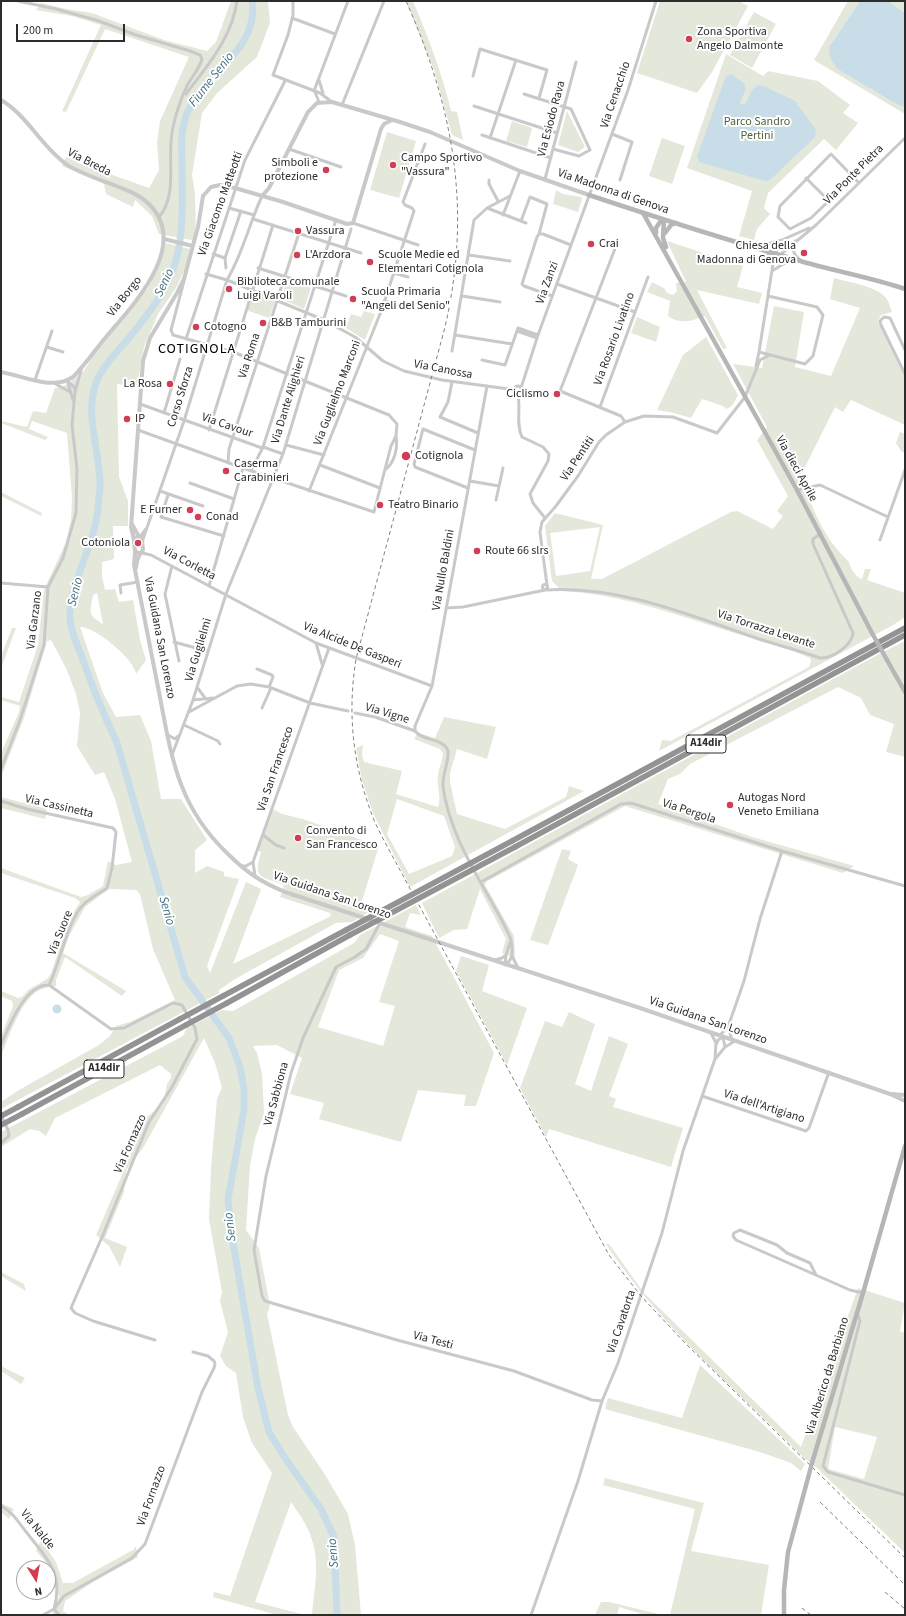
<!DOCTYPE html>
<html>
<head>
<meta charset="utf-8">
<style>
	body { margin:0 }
	#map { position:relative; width:906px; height:1616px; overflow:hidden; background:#fff; font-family:"Source Sans 3",sans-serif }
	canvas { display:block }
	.frame { position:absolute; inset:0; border:2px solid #2c2c2c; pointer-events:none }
	.north { position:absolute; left:16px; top:1560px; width:40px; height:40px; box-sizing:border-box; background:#fff; border:1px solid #ababab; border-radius:50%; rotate:169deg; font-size:11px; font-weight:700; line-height:16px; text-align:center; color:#2c2c2c }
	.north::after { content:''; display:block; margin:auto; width:14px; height:18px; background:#d33d53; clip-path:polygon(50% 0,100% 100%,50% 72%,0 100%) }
	.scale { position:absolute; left:16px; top:24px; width:109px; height:18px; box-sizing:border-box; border:2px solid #2c2c2c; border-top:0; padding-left:5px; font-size:12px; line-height:14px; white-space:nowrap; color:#2c2c2c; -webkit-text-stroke:3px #fff; paint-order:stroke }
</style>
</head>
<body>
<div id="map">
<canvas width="906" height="1616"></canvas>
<div class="frame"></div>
<div class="north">N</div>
<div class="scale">200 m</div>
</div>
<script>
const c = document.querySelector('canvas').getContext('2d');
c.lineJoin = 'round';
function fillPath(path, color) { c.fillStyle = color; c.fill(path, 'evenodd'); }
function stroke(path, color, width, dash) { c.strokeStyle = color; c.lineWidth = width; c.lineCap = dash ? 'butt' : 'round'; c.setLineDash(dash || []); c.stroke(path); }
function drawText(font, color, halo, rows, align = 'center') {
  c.font = font + ' "Source Sans 3",sans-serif'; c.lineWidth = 4; c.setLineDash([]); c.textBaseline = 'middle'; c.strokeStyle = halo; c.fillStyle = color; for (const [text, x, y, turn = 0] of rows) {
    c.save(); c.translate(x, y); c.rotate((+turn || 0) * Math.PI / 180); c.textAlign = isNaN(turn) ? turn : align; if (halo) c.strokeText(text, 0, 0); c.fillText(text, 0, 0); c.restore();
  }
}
fillPath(new Path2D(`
	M231,1H268L270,23L257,57L217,93L202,113L192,175L195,194L196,241L159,234L152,216L135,200L133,207L106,194L104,184L62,166L66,157L79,163L149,188L159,170L157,142L160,121L189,57L105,29L66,112L62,111L101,25L72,16L36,10L41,3L66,9L92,13L164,40L207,51L216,42Z
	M406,1H413C428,37 442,73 451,111L457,112L463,140L452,135L434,70Z
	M660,1H739L748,6L712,72L697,93L637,73Z
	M848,1H860L829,47L837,69L898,105L905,107V114L814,60Z
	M888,1H905V13Z
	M754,12L776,24L752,68L730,55Z
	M726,54L763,76L768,71L818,81L850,105L843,113L858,123L836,150L824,139L768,193L764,208L770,214L757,229L754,240L739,236L752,191L687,168Z
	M567,111L585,147L578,152L558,145Z
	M512,121L532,128L527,147L506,141Z
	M387,132L416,141L399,198L370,190Z
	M662,138L685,146L672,184L649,176Z
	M556,190L563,194L581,197L582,199L578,212L553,204Z
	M667,241L743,266L737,287L762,293L759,304L697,290L727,348L723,349L705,316C691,321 681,325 668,316L670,301L647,292L652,282L664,288L667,293L673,295L677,291L676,283L686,282Z
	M166,243L194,250L176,288L158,314L144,347L137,386L117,384L119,477L128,501V526H113L114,559L102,562V576L105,590L115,589L119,602L133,600L140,640L146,660L136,674C134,659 96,627 80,627L103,693L116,717L140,715L151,741L161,799H181L207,840L195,850V873L207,866L224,872V876L239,879L207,966L210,973L246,882L261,889L233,964L331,916L330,913L280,897L284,885C260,876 253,879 261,852L257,850L273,809L282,814L303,819L379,846L360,907L372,910L352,922L336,923L235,979L219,990V993L1,1109V1102L19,1090L99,1045L110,1036L116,1026L130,1022L175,1000L153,949L140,894L136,890L109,889L85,907L69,936L63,953L126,991L122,996L65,957L56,980V986C49,987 42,988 36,992C19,1005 9,1037 1,1056V1036L13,1006L12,1001L1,996V991L18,998L22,997L28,990L47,979L51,974L68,921L80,902L75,898L1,873V868L81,897L88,895L103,886L108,861L116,865L132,862L115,799L104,772L95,775L77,746L80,713L76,694L66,668L51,640L47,641L24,718L1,777V753L19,712L20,706L1,700V697L19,702L38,645L44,590L66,542L71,520L72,498L67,433L32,421L29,429L48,437L45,440L1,423V421L27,427L33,411L46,413L55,388L66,385L84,371L95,352L148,288L158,269ZM97,593L103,624C87,615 90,612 93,595Z
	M834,278C847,282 876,286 885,297C889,301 890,307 892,312L881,315L878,321L905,377V425L851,400L843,412L835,407L800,477L806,491L816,488L811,503C820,526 831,545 849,562C850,568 856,578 862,579L865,569H871L867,580L905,593V617L893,625L659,751L662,740L671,741L809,667L811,661L810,658C783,646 753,639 725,630C671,613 619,594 562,591L552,581L545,526L555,513L603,525L591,579H602L731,512L737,511L773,529L783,516L777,511L788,496L757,440L767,427L733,364L762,368L774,306L804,312L795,367L831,376L860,308L830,299ZM600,527L590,571L556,576L550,533Z
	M287,280L311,288L304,309L281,299Z
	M252,292L275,301L269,318L246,310Z
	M364,311L375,314L365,340L346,328L351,314L361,317Z
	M637,317L660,327L656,342L631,333Z
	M706,337L738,395C735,401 732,408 726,409L723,406L702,399L691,418L674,413L657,410L683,355Z
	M900,432L905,434V453L901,451L896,443Z
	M1,492L42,513L41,516L1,496Z
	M12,628H16L1,669V656Z
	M905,641V757L886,752L894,724L870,715L861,698L838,687L690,764L680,774L668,779L658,804L752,837L854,866L843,873L625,806L486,882L485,885L514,936L515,958L502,953L506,939L480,889L467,929L454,930L439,938L422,903L879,654Z
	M444,717L496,727L487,759L457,749L450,773V782L457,814L505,829L566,797L569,786L584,791L410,887L373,813L362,780L356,748L363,745L362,755L364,762L402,771L396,794L438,807C442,796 436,786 438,775C439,767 443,760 443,753L440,749L414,739L418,733L435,738ZM397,799L444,816L455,847L452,856L409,874L387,834Z
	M1,797L47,809L45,819L1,808Z
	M562,849L571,851L568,859L578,865L548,945L530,940Z
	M416,905L421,915L410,913L405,927L432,936L494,1053L476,1106H464L466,1095L418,1090L401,1142L319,1119L324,1103L290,1094L302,1058L277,1045L253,1046L257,1053L262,1074L264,1113L255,1139L250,1166L246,1230L259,1248L270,1306L267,1314L288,1415L293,1427L324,1473L348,1514L355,1545L361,1615H312C314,1592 320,1563 312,1540C308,1526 299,1514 291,1502L255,1602L305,1615H277L213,1597L214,1592L230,1596L272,1473L252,1443L243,1417L236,1373L226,1366L220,1356L228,1332L220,1301L222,1292L209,1219L211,1169L217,1099L222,1087L215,1063L204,1038L143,1148L126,1170L124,1192L105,1238L127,1247L120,1267L109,1246L96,1235L147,1117L163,1104L167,1084L171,1078V1074L160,1065L55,1118L46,1136L39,1131L30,1129L1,1147V1132L183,1036L187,1028L222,1010L233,1011L354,943L360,935ZM380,934L399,941L379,1002L395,1006L383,1046L318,1027L339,970L363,958Z
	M461,956L489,965L482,991L527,1008L507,1065L456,971Z
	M569,1012L595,1024L575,1084L591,1091L609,1036L628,1044L609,1096L616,1099L613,1107L683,1128L671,1167L549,1129L546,1137L520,1088L545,1021L562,1027Z
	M606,1244H609L644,1293L801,1447L858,1288L905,1303L900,1331L905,1333V1553L816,1467L804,1458C735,1389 659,1325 606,1244ZM835,1427L877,1437L864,1479L828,1469Z
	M1,1272L24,1284L26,1291L1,1276Z
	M700,1365L805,1464L801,1471L791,1463L760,1452L605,1409L608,1398L682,1418Z
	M1,1366L25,1378L21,1384L1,1371Z
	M605,1478L704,1503L691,1551L769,1565L761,1615H670L695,1509L603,1485Z
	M1,1503L14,1509L9,1519L1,1512Z
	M41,1540L56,1562L63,1583H73L80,1579L133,1550L136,1546L138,1557L90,1584L65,1601L63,1611L69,1615H52L59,1597L50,1567L36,1551Z
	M601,1602H609L663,1615H645L619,1607L617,1615H595Z`), '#e3e8da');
fillPath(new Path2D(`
	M860,1H888L905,13V107L898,105L837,69L830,57L829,47Z
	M731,74L744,83L746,89L740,102L742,105L746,103L752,90L758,85L764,86L795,101L816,130L815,137L770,180L765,181L699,162L697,156L726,76Z
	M52.5 1009a4.5 4.5 0 1 1 9 0a4.5 4.5 0 1 1-9 0Z`), '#c8dde7');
stroke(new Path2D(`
	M252,1C260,50 202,75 186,116C180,132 182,148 182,164C182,195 184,226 177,257C169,288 148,315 128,339C118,351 105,363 98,378C83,411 99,447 100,481C100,491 99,500 98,509C95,544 68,586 70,619C71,632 77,645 82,657C92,687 104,715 117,743L185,977L229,1038L240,1067L244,1089V1110L228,1199L231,1231L258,1388L269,1432L285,1458L321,1509L334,1537L337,1615`), '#c8dde7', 7);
stroke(new Path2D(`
	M18,1L56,9L96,20L136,35L190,51L200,55L202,59C199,70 191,77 187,86C181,98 174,119 172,133C167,160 178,195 159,217
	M293,1V15L288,35L273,75L320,93L332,102
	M292,18L335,34
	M473,76L480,49L547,70L539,98
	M319,80L323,93
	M314,91L348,1
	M315,92L319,102
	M186,94C207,66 232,38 237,1
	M524,94L571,109L590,150L579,156L553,149
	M342,105L384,1
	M474,106L557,133
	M612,134L632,142L620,180
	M482,135L551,158
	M490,138L516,60
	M289,149L341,167
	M806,178L829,201
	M545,179L576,62
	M489,180V184L498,201
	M839,191L811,218L790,229L778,217L780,206L831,154L859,183
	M229,208L254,215
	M487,208L526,223
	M503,215L520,171
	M253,219L361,253
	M521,221L530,197L547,204L539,234
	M353,223L418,245
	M618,241L560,391L621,416L625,422
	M795,241C792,250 793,254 800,260
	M755,247L782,240L809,228
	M767,252L773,262
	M213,254L225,258L241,211
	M469,255L510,261
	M780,255L816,225L905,138
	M225,258L226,268
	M780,266L781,255
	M258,268L346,296
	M772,271L785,263L796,260
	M394,273L408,277
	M206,274L227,280L324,320L355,337L383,361L404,371L442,380L516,390
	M557,284L635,312
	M462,296L500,302
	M552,296L524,286L522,284L537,237L539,234H543L571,245
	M768,296L817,307L823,315L813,356L805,364L759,352L773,264L778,246L782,240
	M384,301L407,308
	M517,331L537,338
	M455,335L512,344
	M186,339L245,160L285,81
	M47,347L63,352
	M905,350L890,318L884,317L880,321L881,325L905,374
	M452,351L474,220L487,208L510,196
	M482,360L505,365L518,328L538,335
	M756,366L759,352
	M35,380L52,331
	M67,380L73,400
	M67,381L74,387L75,390
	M452,382L448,402L440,417L478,433
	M54,383L70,392
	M515 389a3 3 0 1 1 6 0a3 3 0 1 1-6 0Z
	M521,388L538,335L628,90L656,1
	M517,391C522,406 515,423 522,437L543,447L549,454L548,461L530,494L533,503L545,518
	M140,404L262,448
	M600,407L648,277
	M164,413L180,359
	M138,430L243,468L374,512L391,446L396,436L397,424L389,415L233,352L173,335L171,330L184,281
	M209,430L273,225
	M286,445L324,455
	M263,447L283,454
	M228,463L229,449L299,233
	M320,465L380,488
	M386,469C395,462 398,447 396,436
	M251,471L263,447L336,220
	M470,481L499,486
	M190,483L234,499
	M468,488L415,467L414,464L423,429L475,450
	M797,490L820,485L888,517
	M160,491L203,506
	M309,491L382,309L414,211L412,208L405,205L403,202L425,144
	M168,495L161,517L224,536
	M496,500L503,468
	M139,538L146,529
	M880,540L905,470
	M142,542L184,421L227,280C243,253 249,224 262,196
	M142,553L151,555L316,643L432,686
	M172,566L165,594L179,661
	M1,583L48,587
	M542.5 587a2.5 2.5 0 1 1 5 0a2.5 2.5 0 1 1-5 0Z
	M547,585L540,532L542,522L556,506L578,476L599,442L606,435L625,422L644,416L673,417L717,433L745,397L760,360L770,355
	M209,586L243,468
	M546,590C617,585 690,615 756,638C777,645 798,650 820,658C831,659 852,646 853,633L813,544V539L820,534
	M121,593L120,585L138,582
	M446,608L463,607L545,590
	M174,642L207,651
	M316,643L322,664
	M257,669L272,675L273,677L269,687
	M197,687L205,698
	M193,700L213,698
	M262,708L271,688
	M189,712L237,686L251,684L269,687L310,703L348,711
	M355,713L375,717L415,731
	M184,725L218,741L220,744
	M415,731V726L432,686L487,386
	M415,731C423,742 443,737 448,751C449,763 442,774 443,787C451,843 487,888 510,937C513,947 515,959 505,965
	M168,735L175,739L178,736
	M172,755L193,700L226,594L283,454L351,229
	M1,769L20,720L44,645L48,587L63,558L76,513L77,469L72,425L75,392L82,367
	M1,801L27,809L113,828L116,832L112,868L107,888C100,893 90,898 84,904C68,919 60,963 49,985
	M263,835L276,845L284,848
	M242,866H246L253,862
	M255,876L253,862L329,648
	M481,882L621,804L631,803L782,851L905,886
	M380,923L366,949L355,957L336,967L303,1038L291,1073L266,1176L254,1250L262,1296L265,1301L397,1340L514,1371L592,1400L602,1401
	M512,956L518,968
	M495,960L502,958L506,955
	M505,965L506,955L511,940
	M49,985L111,1029L124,1028L173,1003L182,1005L195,1028L197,1039L172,1087L149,1122L102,1237L71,1308L75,1313L93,1321L155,1340
	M728,1027L732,1040
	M720,1035L728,1027L744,981L760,919L782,851
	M1,1045C9,1026 25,984 49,985
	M716,1045L718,1040L723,1037L725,1047
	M716,1058L725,1047L735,1041
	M702,1096L806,1131L809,1128L829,1072
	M1,1115L8,1130L9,1136L1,1143
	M816,1275L810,1263L787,1253L777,1245L740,1230L734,1233L733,1236L736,1240L850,1290L863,1293
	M857,1313L860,1321L823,1466L828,1472L905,1495
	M1,1506C13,1512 19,1523 27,1533C47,1559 64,1572 54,1609L59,1615
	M43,1615L54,1609L64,1596L132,1558L145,1544L202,1392L214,1368L215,1364L214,1361L208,1356L193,1352
	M531,1615L578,1481L602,1401L618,1363L662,1233L683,1151L715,1059L716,1043L711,1033`), '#c9c9c9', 3);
stroke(new Path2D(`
	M1,100C27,115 41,146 66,164C89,180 131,186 149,204C191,246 132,306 106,337C95,350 85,365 73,377C52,391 24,376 1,372
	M262,196L269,188L308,112L317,103L332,102L400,122L430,132L520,171L589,195
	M164,239L193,246
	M132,524L139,537
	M137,537L142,540L143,550L140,554L135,551L134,541Z
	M134,540L131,527L143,361L150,338L177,293L184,279L198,227L203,196L211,187L220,185L235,188L283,202L347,224L353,223L381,129L384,124L392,120
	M135,553L134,565C142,605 150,646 158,687C171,753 176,805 228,854C246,872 261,882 285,892L640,1008L890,1094L905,1101
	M136,568L137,561L140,554
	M892,1094L905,1095`), '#c9c9c9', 4);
stroke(new Path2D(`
	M589,195C658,218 727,240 797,260C833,271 870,277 905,289
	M643,213L797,490L872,633
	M664,220L663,238L666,247
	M656,233V228L662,219
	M665,233L671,225L676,223
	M887,660L905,692
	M812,1463L863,1293L905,1146
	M784,1615V1590L788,1552L808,1478`), '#b6b6b6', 4.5);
stroke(new Path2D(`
	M512,841L905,628
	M515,847L905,635
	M223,996L346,930
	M227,1003L350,935
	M18,1107L180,1019
	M22,1114L186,1025`), '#939393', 5.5);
stroke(new Path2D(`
	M406,1C454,109 472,210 445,327L356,659C347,715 353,767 374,820C382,838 392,855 401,872L609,1255L641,1296L685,1343L905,1558
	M820,1502L905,1585
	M885,1592L905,1609
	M802,1608L811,1615`), '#818181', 1, [4, 3]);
stroke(new Path2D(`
	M872,633L887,660
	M808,1478L812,1463`), '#b6b6b6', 4.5);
stroke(new Path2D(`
	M346,930L512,841
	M350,935L515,847
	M180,1019L223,996
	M186,1025L227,1003
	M1,1116L18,1107
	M1,1125L22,1114`), '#939393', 5.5);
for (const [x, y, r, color] of [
	[689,39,4,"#d33d53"],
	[393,165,4,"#d33d53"],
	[326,170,4,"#d33d53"],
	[298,231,4,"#d33d53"],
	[591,244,4,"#d33d53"],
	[804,253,4,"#d33d53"],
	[297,255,4,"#d33d53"],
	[370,262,4,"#d33d53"],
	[229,289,4,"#d33d53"],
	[353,299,4,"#d33d53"],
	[263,323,4,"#d33d53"],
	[196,327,4,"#d33d53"],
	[170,384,4,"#d33d53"],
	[557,394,4,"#d33d53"],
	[127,419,4,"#d33d53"],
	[406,456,5,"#d33d53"],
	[226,471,4,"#d33d53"],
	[380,505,4,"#d33d53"],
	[190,510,4,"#d33d53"],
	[198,517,4,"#d33d53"],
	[138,543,4,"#d33d53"],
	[477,551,4,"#d33d53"],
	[730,805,4,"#d33d53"],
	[298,838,4,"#d33d53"]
]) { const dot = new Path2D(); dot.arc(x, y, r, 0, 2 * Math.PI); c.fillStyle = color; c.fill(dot); stroke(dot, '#fff', 1.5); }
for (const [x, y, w] of [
	[706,744,40],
	[104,1069,40]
]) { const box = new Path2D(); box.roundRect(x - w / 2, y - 9, w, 18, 3); c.fillStyle = '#fff'; c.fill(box); stroke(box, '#2c2c2c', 1); }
drawText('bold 11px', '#2c2c2c', null, [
	["A14dir",706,744],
	["A14dir",104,1069]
]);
drawText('12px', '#2c2c2c', '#fff', [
	["Zona Sportiva",697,32],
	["Angelo Dalmonte",697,46],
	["Campo Sportivo",401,158],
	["\"Vassura\"",401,172],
	["Simboli e",318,163,"right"],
	["protezione",318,177,"right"],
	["Vassura",306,231],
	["Crai",599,244],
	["Chiesa della",796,246,"right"],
	["Madonna di Genova",796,260,"right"],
	["L'Arzdora",305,255],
	["Scuole Medie ed",378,255],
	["Elementari Cotignola",378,269],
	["Biblioteca comunale",237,282],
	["Luigi Varoli",237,296],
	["Scuola Primaria",361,292],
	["\"Angeli del Senio\"",361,306],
	["B&B Tamburini",271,323],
	["Cotogno",204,327],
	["La Rosa",162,384,"right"],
	["Ciclismo",549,394,"right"],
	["IP",135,419],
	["Cotignola",415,456],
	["Caserma",234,464],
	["Carabinieri",234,478],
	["Teatro Binario",388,505],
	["E Furner",182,510,"right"],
	["Conad",206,517],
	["Cotoniola",130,543,"right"],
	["Route 66 slrs",485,551],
	["Autogas Nord",738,798],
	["Veneto Emiliana",738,812],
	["Convento di",306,831],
	["San Francesco",306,845]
], 'left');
drawText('12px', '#2c2c2c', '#fff', [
	["Via Cenacchio",616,95,-71],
	["Via Esiodo Rava",552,119,-75],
	["Via Breda",89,163,27],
	["Via Ponte Pietra",854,175,-45],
	["Via Madonna di Genova",613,192,19],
	["Via Giacomo Matteotti",221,204,-70],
	["Via Zanzi",548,283,-70],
	["Via Borgo",125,297,-52],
	["Via Rosario Livatino",615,339,-70],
	["Via Roma",250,356,-72],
	["Via Canossa",443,370,11],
	["Via Guglielmo Marconi",338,393,-69],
	["Corso Sforza",181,397,-73],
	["Via Dante Alighieri",289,400,-73],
	["Via Cavour",227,426,19],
	["Via Pentiti",578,459,-56],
	["Via dieci Aprile",796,469,61],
	["Via Corletta",189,564,28],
	["Via Nullo Baldini",444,570,-80],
	["Via Garzano",35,620,-83],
	["Via Torrazza Levante",766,630,18],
	["Via Guidana San Lorenzo",159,638,79],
	["Via Alcide De Gasperi",352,646,22],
	["Via Guglielmi",199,650,-73],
	["Via Vigne",387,714,17],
	["Via San Francesco",276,769,-71],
	["Via Cassinetta",59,807,13],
	["Via Pergola",689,812,18],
	["Via Guidana San Lorenzo",332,896,19],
	["Via Suore",61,933,-68],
	["Via Guidana San Lorenzo",708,1021,19],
	["Via Sabbiona",277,1094,-75],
	["Via dell'Artigiano",764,1107,18],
	["Via Fornazzo",131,1144,-66],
	["Via Cavatorta",622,1322,-71],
	["Via Testi",433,1341,15],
	["Via Alberico da Barbiano",828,1376,-73],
	["Via Fornazzo",152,1496,-70],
	["Via Nalde",37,1530,51]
]);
drawText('12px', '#52633e', '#fff', [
	["Parco Sandro",757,122],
	["Pertini",757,136]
]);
drawText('italic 13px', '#427085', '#fff', [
	["Fiume Senio",212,80,-52],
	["Senio",165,283,-65],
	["Senio",76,592,-76],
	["Senio",166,911,74],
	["Senio",231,1227,-97],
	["Senio",334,1553,-95]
]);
c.letterSpacing = '1px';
drawText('14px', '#000', '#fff', [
	["COTIGNOLA",197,350]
]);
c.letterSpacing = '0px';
</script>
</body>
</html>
